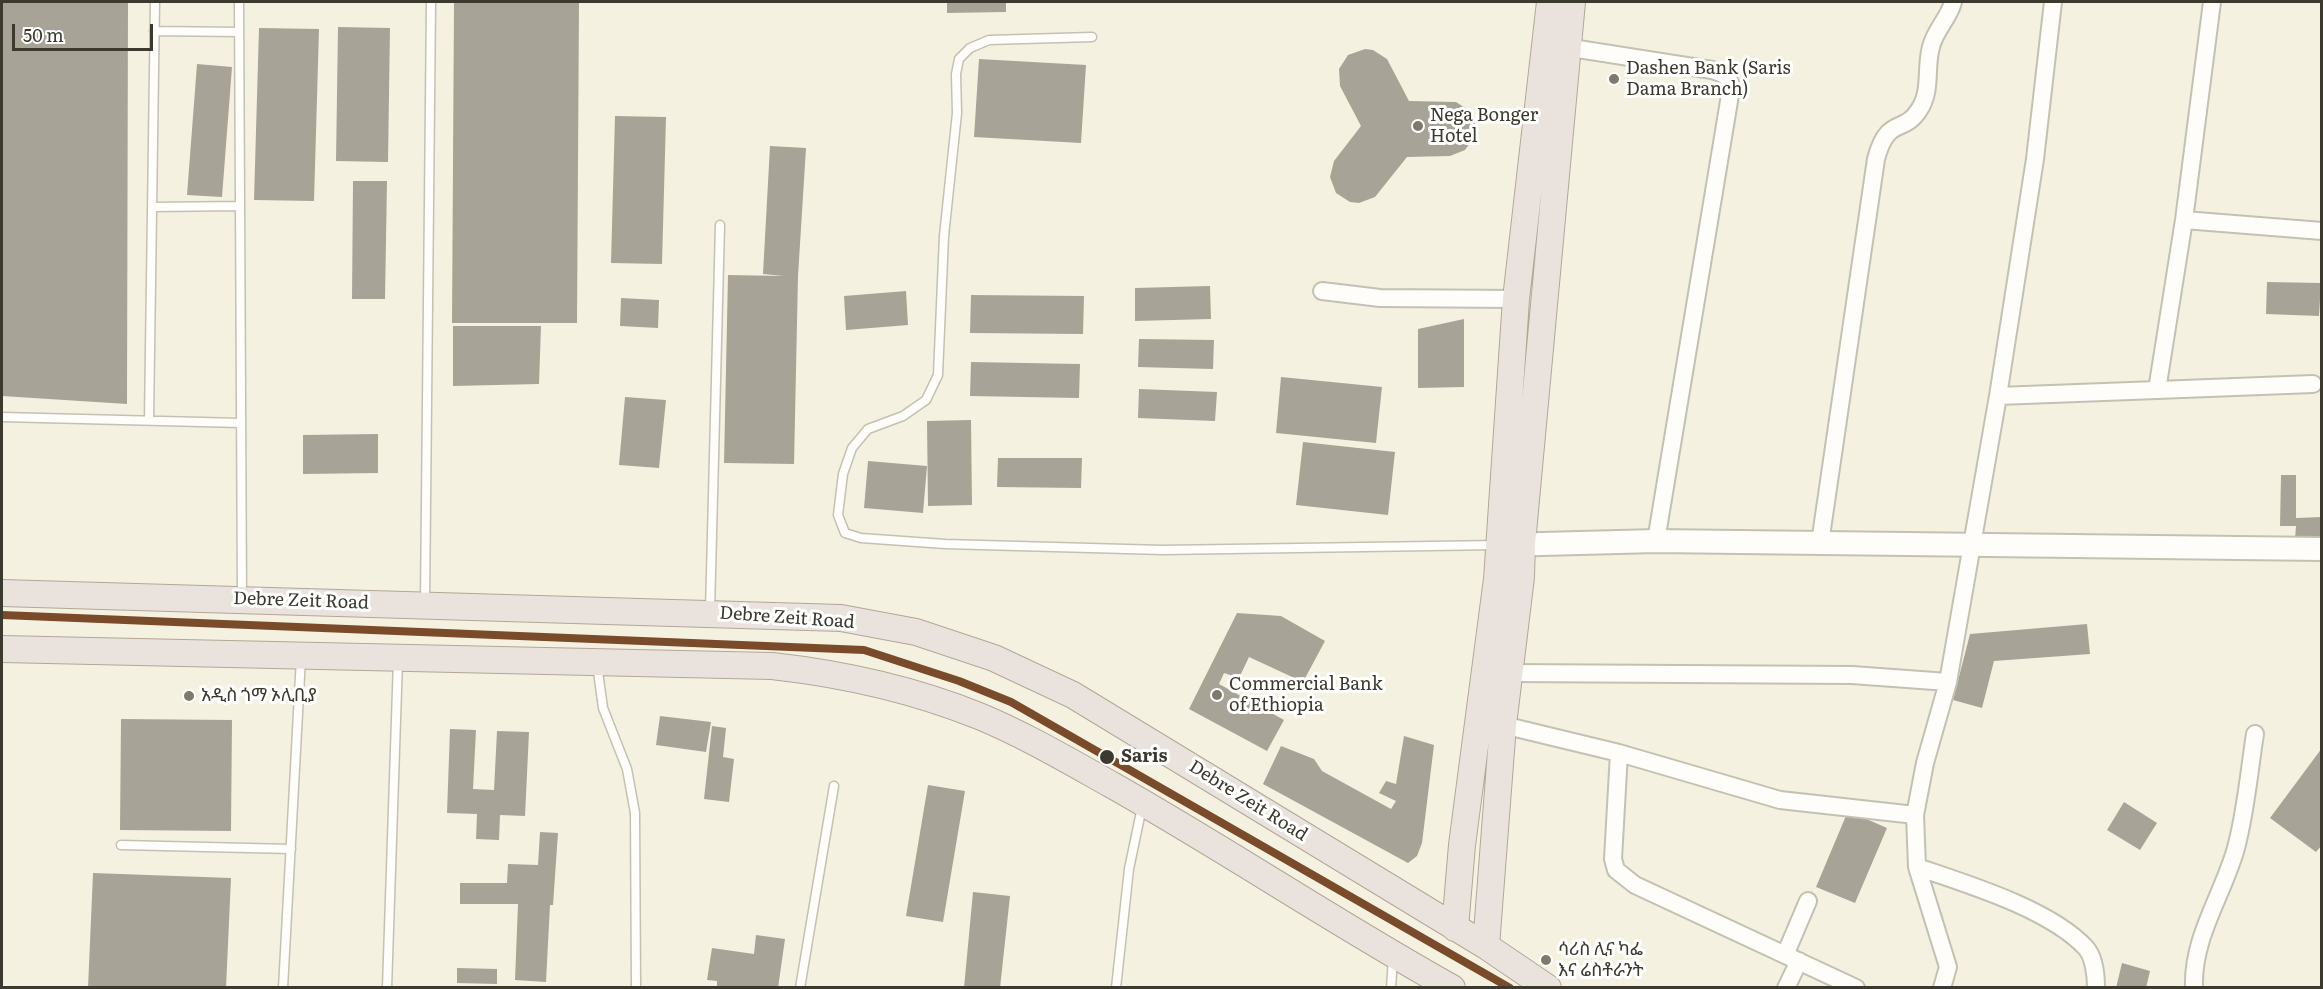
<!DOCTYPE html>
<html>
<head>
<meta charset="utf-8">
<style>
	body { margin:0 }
	#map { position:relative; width:2323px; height:989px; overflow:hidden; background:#f5f1e0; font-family:Literata,serif }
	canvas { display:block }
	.frame { position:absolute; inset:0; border:3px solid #3c3a2e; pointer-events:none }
	.scale { position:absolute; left:12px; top:24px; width:141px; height:27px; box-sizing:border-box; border:3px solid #3c3a2e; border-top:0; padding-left:8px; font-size:18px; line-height:21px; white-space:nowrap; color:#3c3a2e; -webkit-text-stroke:4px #fff; paint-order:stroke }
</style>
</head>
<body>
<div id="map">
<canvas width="2323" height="989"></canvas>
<div class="frame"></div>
<div class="scale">50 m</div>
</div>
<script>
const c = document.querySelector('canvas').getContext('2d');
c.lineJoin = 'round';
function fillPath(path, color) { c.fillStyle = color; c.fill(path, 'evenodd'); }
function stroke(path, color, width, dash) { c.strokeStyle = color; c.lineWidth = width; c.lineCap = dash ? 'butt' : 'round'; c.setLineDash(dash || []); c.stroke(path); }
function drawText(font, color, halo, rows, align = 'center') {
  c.font = font + ' Literata,"Noto Sans Ethiopic",serif'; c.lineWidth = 6; c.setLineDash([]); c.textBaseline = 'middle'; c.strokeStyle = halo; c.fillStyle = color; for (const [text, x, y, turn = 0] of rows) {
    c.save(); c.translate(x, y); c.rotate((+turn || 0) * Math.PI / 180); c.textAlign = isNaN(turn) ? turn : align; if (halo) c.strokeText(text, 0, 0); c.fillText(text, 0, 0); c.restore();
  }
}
fillPath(new Path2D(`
	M2,2H128L127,404L2,396Z
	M454,2H579L577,323H452Z
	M947,2H1006V12L947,13Z
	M338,27L390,28L388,162L336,161Z
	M259,28L319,29L314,201L254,200Z
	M1365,49L1373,50L1387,59L1409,101L1456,102L1470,111L1476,127L1475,136L1465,150L1450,156L1407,157L1375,197L1359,203L1350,202L1336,193L1330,177L1334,161L1361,126L1340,86L1339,69L1348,55Z
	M979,59L1086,65L1081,143L974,137Z
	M197,64L232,67L222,197L187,195Z
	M615,116L666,117L662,264L611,263Z
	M770,146L806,148L798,276L794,464L724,463L728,275L784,276L763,274Z
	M353,181H387L385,299H352Z
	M2267,282L2321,283L2319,316L2266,314Z
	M1210,286L1211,319L1135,321V288Z
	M906,291L908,325L846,330L844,296Z
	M971,295L1084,296L1083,334L970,333Z
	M621,298L659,300L658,328L620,326Z
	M1464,319V387L1418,388V329Z
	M453,326H541L539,384L453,386Z
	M1139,339L1214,340L1213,369L1138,367Z
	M971,362L1080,364L1079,398L970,396Z
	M1281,377L1382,387L1376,443L1276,433Z
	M1139,389L1217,392L1215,421L1138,418Z
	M625,397L666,400L659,468L619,465Z
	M971,420L972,505L928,506L927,421Z
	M378,434V473L303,474V435Z
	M1303,442L1395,452L1388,515L1296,505Z
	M998,458H1082L1081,488L997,487Z
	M868,461L927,466L923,513L864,508Z
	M2281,475H2296V518L2322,517V538L2295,539L2296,526H2280Z
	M1237,613L1281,616L1325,641L1303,682L1249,657L1239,678L1224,673L1219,684L1284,720L1267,751L1189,709Z
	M2087,624L2090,654L1994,661L1982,708L1953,700L1970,634Z
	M660,716L711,722L706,752L656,745Z
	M121,719L232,720L231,831L120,830Z
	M712,726L726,728L723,757L734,759L729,802L704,799Z
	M450,729L476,730L473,789L494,790L497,731L529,732L525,816L500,815L499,840L476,839L477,814L447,813Z
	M1404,736L1434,745L1422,843L1417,856L1408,863L1263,784L1281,746L1314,759L1322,771L1391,809L1396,801L1379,793L1386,781L1396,784Z
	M2322,748V845L2316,852L2270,818Z
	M928,785L965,791L943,922L906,916Z
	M2124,802L2157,823L2140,850L2107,830Z
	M1848,811L1887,828L1855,903L1816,887Z
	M540,832L558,833L553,905H550L546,982L515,980L518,904H460V883H507L508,864L538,865Z
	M93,873L231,878L226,988H88Z
	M973,892L1010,896L1000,988H964Z
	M756,935L785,939L778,988H717V981L707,980L712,948L754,954Z
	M2122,963L2150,971L2146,988H2116Z
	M457,968L497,969V984L457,983Z`), '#a8a397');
const lane = new Path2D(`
	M239,2L242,598
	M154,31L239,32
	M1092,37L989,40L970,48L959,59L956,74L957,113L944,236L938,375L926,400L903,416L868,429L852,448L843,474L838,515L845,533L861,538L945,544L1163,550L1498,545
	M152,207L240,206
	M2,417L241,423
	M149,420L155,2
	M425,602L431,2
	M710,611L720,225
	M597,664L603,708L627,769L635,813L636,988
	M121,845L291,849
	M283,988L301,658
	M387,988L398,660
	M800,988L834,786
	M1116,988L1129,869L1142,807
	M1391,988L1393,958`);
const street = new Path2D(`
	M1559,46L1712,70C1724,74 1730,76 1731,89L1656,541
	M2184,220L2322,231
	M1322,291L1380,298L1516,299
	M2157,390L2313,384
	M1998,396L2035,159L2053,2
	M1820,543L1876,159C1888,115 1903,135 1919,110C1932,91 1925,68 1931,47C1935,30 1949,18 1953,2
	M1510,673L1852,675L1948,682
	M1503,725L1619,753L1780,800L1915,815
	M1619,753L1613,859L1616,870L1635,885L1856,988
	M1917,867C1967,884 2050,909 2086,948C2094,957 2096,976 2096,988
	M1785,955L1808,901
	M1786,988L1799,961
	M1942,988L1948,967L1917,867L1915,815L1925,763L1948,682L1998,396L2157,390L2184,220L2212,2
	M2194,988C2192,937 2223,895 2236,848C2246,811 2249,772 2255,734`);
const secondary = new Path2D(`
	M1504,545L1656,541L2322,549`);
const primary = new Path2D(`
	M2,593L841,618L916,632L994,658L1073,695L1486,946L1548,988
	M2,649L772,666C844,674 912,689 979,716C1025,735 1069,761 1112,785C1227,850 1337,924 1452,988
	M1455,928L1462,845L1497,579L1516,299L1550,2
	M1486,946L1503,725L1521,577L1522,543L1572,2`);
stroke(lane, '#c4c1b3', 11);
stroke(street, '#c4c1b3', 20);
stroke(secondary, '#c4c1b3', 26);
stroke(primary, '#b2a697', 28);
stroke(lane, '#fefdfa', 8);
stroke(street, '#fefdfa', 16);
stroke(secondary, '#fefdfa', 22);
stroke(primary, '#eae3dd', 26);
stroke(new Path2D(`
	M2,615L864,650L959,681L1011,702L1510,988`), '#7a4b2a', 8);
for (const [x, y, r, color] of [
	[1614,79,6,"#7d7a6c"],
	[1418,126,6,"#7d7a6c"],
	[1217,695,6,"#7d7a6c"],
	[189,696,6,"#7d7a6c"],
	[1107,757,8,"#3c3a2e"],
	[1546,960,6,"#7d7a6c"]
]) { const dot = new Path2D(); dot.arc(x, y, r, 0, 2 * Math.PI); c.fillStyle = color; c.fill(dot); stroke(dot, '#fff', 2); }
drawText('18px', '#3c3a2e', '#fff', [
	["Dashen Bank (Saris",1626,69],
	["Dama Branch)",1626,90],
	["Nega Bonger",1430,116],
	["Hotel",1430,137],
	["Commercial Bank",1229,685],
	["of Ethiopia",1229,706],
	["አዲስ ጎማ ኦሊቢያ",201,696],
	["ሳሪስ ሊና ካፌ",1558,950],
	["እና ሬስቶራንት",1558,971]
], 'left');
drawText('18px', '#3c3a2e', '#fff', [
	["Debre Zeit Road",301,601,2],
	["Debre Zeit Road",787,618,4],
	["Debre Zeit Road",1248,801,32]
]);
drawText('bold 18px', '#3c3a2e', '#fff', [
	["Saris",1121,757]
], 'left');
</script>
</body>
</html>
